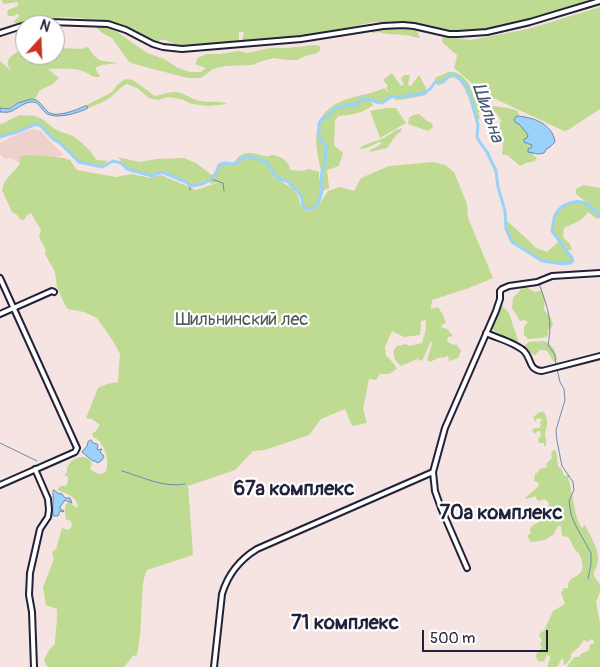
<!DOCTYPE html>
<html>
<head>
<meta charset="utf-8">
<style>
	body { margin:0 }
	#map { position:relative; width:600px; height:667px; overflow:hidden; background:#f5e4e1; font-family:Pangolin,sans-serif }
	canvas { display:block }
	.north { position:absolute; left:15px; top:15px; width:50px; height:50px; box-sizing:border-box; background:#fff; border:1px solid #a7a7b1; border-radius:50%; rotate:20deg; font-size:14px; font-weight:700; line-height:20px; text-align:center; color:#22223b }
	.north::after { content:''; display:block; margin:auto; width:18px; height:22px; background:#c8321e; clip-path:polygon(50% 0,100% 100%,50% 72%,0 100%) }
	.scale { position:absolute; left:422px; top:630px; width:126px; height:22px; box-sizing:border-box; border:2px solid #22223b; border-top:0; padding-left:6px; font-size:15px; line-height:18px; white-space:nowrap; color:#22223b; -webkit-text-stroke:4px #fff; paint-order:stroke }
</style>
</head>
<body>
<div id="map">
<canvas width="600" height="667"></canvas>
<div class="north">N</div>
<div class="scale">500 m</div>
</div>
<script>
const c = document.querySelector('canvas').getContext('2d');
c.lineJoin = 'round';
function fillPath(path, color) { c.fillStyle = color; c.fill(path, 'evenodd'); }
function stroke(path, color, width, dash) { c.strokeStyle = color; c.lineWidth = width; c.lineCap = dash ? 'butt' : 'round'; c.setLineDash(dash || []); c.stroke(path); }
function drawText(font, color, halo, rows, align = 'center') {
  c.font = font + ' Pangolin,sans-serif'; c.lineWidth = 4.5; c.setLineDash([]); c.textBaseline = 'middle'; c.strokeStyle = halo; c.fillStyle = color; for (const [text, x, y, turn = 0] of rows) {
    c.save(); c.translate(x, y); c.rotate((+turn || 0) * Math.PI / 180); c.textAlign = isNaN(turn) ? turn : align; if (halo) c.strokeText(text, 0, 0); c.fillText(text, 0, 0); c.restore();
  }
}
fillPath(new Path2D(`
	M32,129L41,131L50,142L64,155L24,166L11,158L5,159L0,154V143L11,137Z`), '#eed1cc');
fillPath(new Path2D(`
	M2,0H590L558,11L493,30L457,32L441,30L419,24L398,22H374L302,37L242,41L244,32H239V38L238,42C218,44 198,48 178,45C170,44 165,36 157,42L131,29L111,21L66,17L38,19L21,24L14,23H13L19,16V14H18L13,16H8L7,13L8,10L18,6V3L17,2L4,4L2,2Z
	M600,7V109L568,130L564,131L485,94L454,68L456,61L457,55C451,51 447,46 442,42L443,37L471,40L528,29Z
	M101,26L113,29L147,53L164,59L178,68L190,72H201L206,68L195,64L198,58L206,54H220L238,51L247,53L270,48H287L314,45L320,46V51L315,54L308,55L297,60H287L274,58L262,61L252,65L226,66L213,69L201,78H188L134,64L129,62L112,38L102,33L96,27Z
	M381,27L383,29L408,28L417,31L420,38C415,38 410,35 404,35C395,34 387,35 379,32L373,33L371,32H363L362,31Z
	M55,37L59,46L61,48L81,49L88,47C98,63 100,60 118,63L102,65L95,68L100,77C90,77 92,75 85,72C74,67 59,69 48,69L59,78L53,84L40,90L35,99H32L15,104L9,109L0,108V61L11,71C3,59 12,55 21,50L23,55L38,56V55H55Z
	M448,72C465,70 473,91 480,104C493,107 506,106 518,111L519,122C529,132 534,139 533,155L537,158L535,161L526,163L520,166L507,155H502L503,144L498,132L501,120L496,113L478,112L480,118L476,121C473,112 464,73 450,78C449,78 445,82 444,83C444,84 437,85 437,86L435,78Z
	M392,73L401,86L404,84L401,79L404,75H410L408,85L411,86L419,75L426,88V95L401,100H395L393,97C388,97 385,102 380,102C376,102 372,100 369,99L373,105C364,113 350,115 338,116L335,121L334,145L343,153L339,166L327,170L329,188L322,191C318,203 319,207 306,209C302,204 303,199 299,194C297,191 288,182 285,180C280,178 279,179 275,175L274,177C281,182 295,188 298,196C301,203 298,203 306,211L316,209L328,191L340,187L354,191L361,178L389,166L433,162L445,165L454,172L467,204L468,218L493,278L469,288L432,300L431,309L438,307L443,315L446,323L442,325L441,327L447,329L453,336L448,337L447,341L451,344L457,345L461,351L458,358L449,361L448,355L446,357L438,358L430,362L427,360L432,344L431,341L422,361L417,359L401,366L395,360L393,351L397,346L406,344L409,346L422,343L426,329V320L421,321L420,335L404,337L392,331L385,347L386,356L390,359L397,369L389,374H380L376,380L369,379L363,409L367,423L352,426L345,409L321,419L309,435L265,450L253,451L235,470L188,486L193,555L147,570C142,582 143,586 142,598C141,617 141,636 137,655L133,656L124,667H48L46,665L44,660L49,650L55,644C55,632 58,621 57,609L46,605L43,587L54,559L52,554L53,551L56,549L62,528L69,530L72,526L71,521L66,519C65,513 63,507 68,502L73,505L76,508L78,506C75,495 67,494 58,490V488L61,486H66L68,482V476H65V474L67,472C66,459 86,451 92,463L90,469C92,470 97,474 101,474C112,473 106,450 102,445C100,441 97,439 93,437L92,433L95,432L100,425L92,419L86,418L98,388L107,384L118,382L120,354L113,341L97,318L84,312L68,309L65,305L57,287L55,272L45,254L46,250L39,237L41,230L31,213L26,216L25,219L21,220L17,215L12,212L2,190L5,181L20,164L19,157L24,155L46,156L64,158L70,160L77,170L116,177L132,174L150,178L161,175L196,190L223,181L211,184L209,181L201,186H190L186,182L162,172L152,176L127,169L118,157L139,162L157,159L184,158L196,163L213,176L217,171L219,165L224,163L234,164C237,154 246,151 257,154C260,155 262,156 265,156C271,157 267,155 273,155C281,156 290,162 290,170L303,171L309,169L319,172V180H321L322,171L321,170C313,139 311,111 347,99C359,95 372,94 384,88L389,93L386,88L388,86L383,80Z
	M125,79L133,80L155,96C161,95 168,92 174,92C184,92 190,99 200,101C209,103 219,100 227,104L209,106L192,104L181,99L168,97L158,100L149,98L137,88L127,84C120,87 116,93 111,97C104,102 96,105 88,108L87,106H85L112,92L117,85Z
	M387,108H396L406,123L380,138L370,111Z
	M419,114L427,121L432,123L433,127L428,131L408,124L409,118L413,115Z
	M19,115C25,116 30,115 35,116C43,118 49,125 55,129C61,132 65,133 70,135C77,137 94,153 96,160L108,161L102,167L79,162L61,144L52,138L41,126L36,124L18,132L9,134L0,137V124L4,123Z
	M402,128L401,132L397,134L387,148L370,152L369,151C373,148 378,147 382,143L380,142L366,148L359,149L362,146L384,138L396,130Z
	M583,185L600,188V218L597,219L588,212C580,223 576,222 564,228L563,237L570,244L572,250H569L562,245L572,258L573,261L570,263L563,264L542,261L512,242L506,229V220L526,238L536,248L547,252L559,241H558C556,236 553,230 553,225C553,207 570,198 587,203L576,194V189Z
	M523,287H526L535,292L542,290L545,300L544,310L551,318L553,325L551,328L548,329V336L542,338L528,339L524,335V327L528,322L524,320L520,321L512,308L513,298Z
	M502,306C511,313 510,317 514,328C516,333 518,338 518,344H515L492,329C494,320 496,313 502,306Z
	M543,341C553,344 556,351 557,360L554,362C551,358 550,354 546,350H540L535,355L528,352L524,346L529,342Z
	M540,412H544C550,423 546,425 545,436L546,439V446H544V443H539C537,439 539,438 541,435L540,431H538L534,434L532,430L535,428H540L541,424L540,423V421H542L543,420L541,419L537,418L535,422L533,417Z
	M554,450L556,451L558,466L562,470L564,476L569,475L570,477L568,478C573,492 574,518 582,528L585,525C590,536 598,547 598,559C597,573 588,571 600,584V592L596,602L600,623V667H567L574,657H579L581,654L589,650L590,645L594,643V641L591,639L588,642L584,640L579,647L571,654V658L565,665H564L563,657L557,667H547L550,659V656L547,655L544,661L539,662L535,656L542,647L540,645L542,640L539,636L541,632L544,631L553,611L565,604L561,593L564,588H568C568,577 574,579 580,573C585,569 582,559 579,554C578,552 575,550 574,548C572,544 571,541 568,537L562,536L561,526H558L554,534L545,540L532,542L530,541L528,537V535L531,533L530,529L532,526L540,521L541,517L548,509L549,503L545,499L538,501L535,496L527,499L525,498L537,488L539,484L537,482L534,481L535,474L537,473L540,469L547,467L546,464L552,458L551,452Z`), '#bfda91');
const water = new Path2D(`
	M32,99C40,100 41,105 47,111C55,119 76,110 85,106H87L88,108C79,113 55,120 46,113C42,110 39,103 34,102C26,101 18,108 12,111C8,113 4,112 0,112V108L9,109L18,103Z
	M517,116C533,117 553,124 555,142L549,148H547L544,153L538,154L528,152V149L531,148L532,145L524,142V139L527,138L528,135L520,125L515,122L514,120Z
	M91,440L93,443L97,444L98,446L97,449L98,450L101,449H102L100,452L104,456L102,460L98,463L95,461H93L82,452L87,446L88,442Z
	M54,490L59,494L61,493L65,498H70L72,503L65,500L60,507V509L64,511L63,512L60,511L58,516H53C52,508 54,501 53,492Z`);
fillPath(water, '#9ad2fa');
stroke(water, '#6a8cae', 1);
stroke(new Path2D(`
	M211,179L223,183L224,191
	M190,190V186
	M539,283C547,307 553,319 548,345L555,355L556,365
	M557,369L560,382L564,389L565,400L556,430L557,441L562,466L573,482L574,490L569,501L571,515L577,528L591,553V564L588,579
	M0,443L37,461
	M122,471C143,477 163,488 185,484`), '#6a8cae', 1);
stroke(new Path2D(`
	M0,137L9,134L18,132L36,124L41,126L52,138L61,144L79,162L102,167L113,161L121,163L127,169L152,176L162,172L186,182L190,186C205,185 215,180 219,165L224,163L234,164L245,157H252L267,162L274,174L279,179L287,181L299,193L302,198L303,206L306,209L314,208L318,204L322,191L321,180L322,171L325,163L326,145L319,138V123L323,118L328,116L334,109L352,104L354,106L362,99H368L377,102L382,103L390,97L407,96L425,93L431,88L435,82C446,84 444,78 452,74L456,75L460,79L467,87L470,95L478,125L477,137L481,144L487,152L496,171L498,187L505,211L506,229L510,238L512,242L542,261L563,264L570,263L573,261L572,258L552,231C553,225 553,217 557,212C562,204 577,199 585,203C590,205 596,212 600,216`), '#9ad2fa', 3);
const secondary = new Path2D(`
	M27,25L50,22L108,24L126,30L153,44L163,47L182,49L301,39L383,26L403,25L414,26L449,34H458L487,32L530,22L600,1
	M0,33L25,25
	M0,278L77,448L75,452L0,485
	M0,314L52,291L54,292
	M486,333C497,338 516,343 524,351C532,359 528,370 542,371L600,356
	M467,568L441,508L435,491L433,472L445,428L496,311L500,299V291L502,289L509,286L537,282L552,276L600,273
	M34,667L32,612L29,595L30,573L40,529L48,517L49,510L48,499L35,469
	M214,667L222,594C228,574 239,560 257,549L433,472`);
stroke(secondary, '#22223b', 8);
stroke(secondary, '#fff', 4);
drawText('18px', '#515955', '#fff', [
	["Шильнинский лес",242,320]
]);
drawText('italic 19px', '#465774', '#fff', [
	["Шильна",487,113,71]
]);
drawText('bold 20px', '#22223b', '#fff', [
	["67а комплекс",294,490],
	["70а комплекс",501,514],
	["71 комплекс",345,624]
]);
</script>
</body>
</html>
